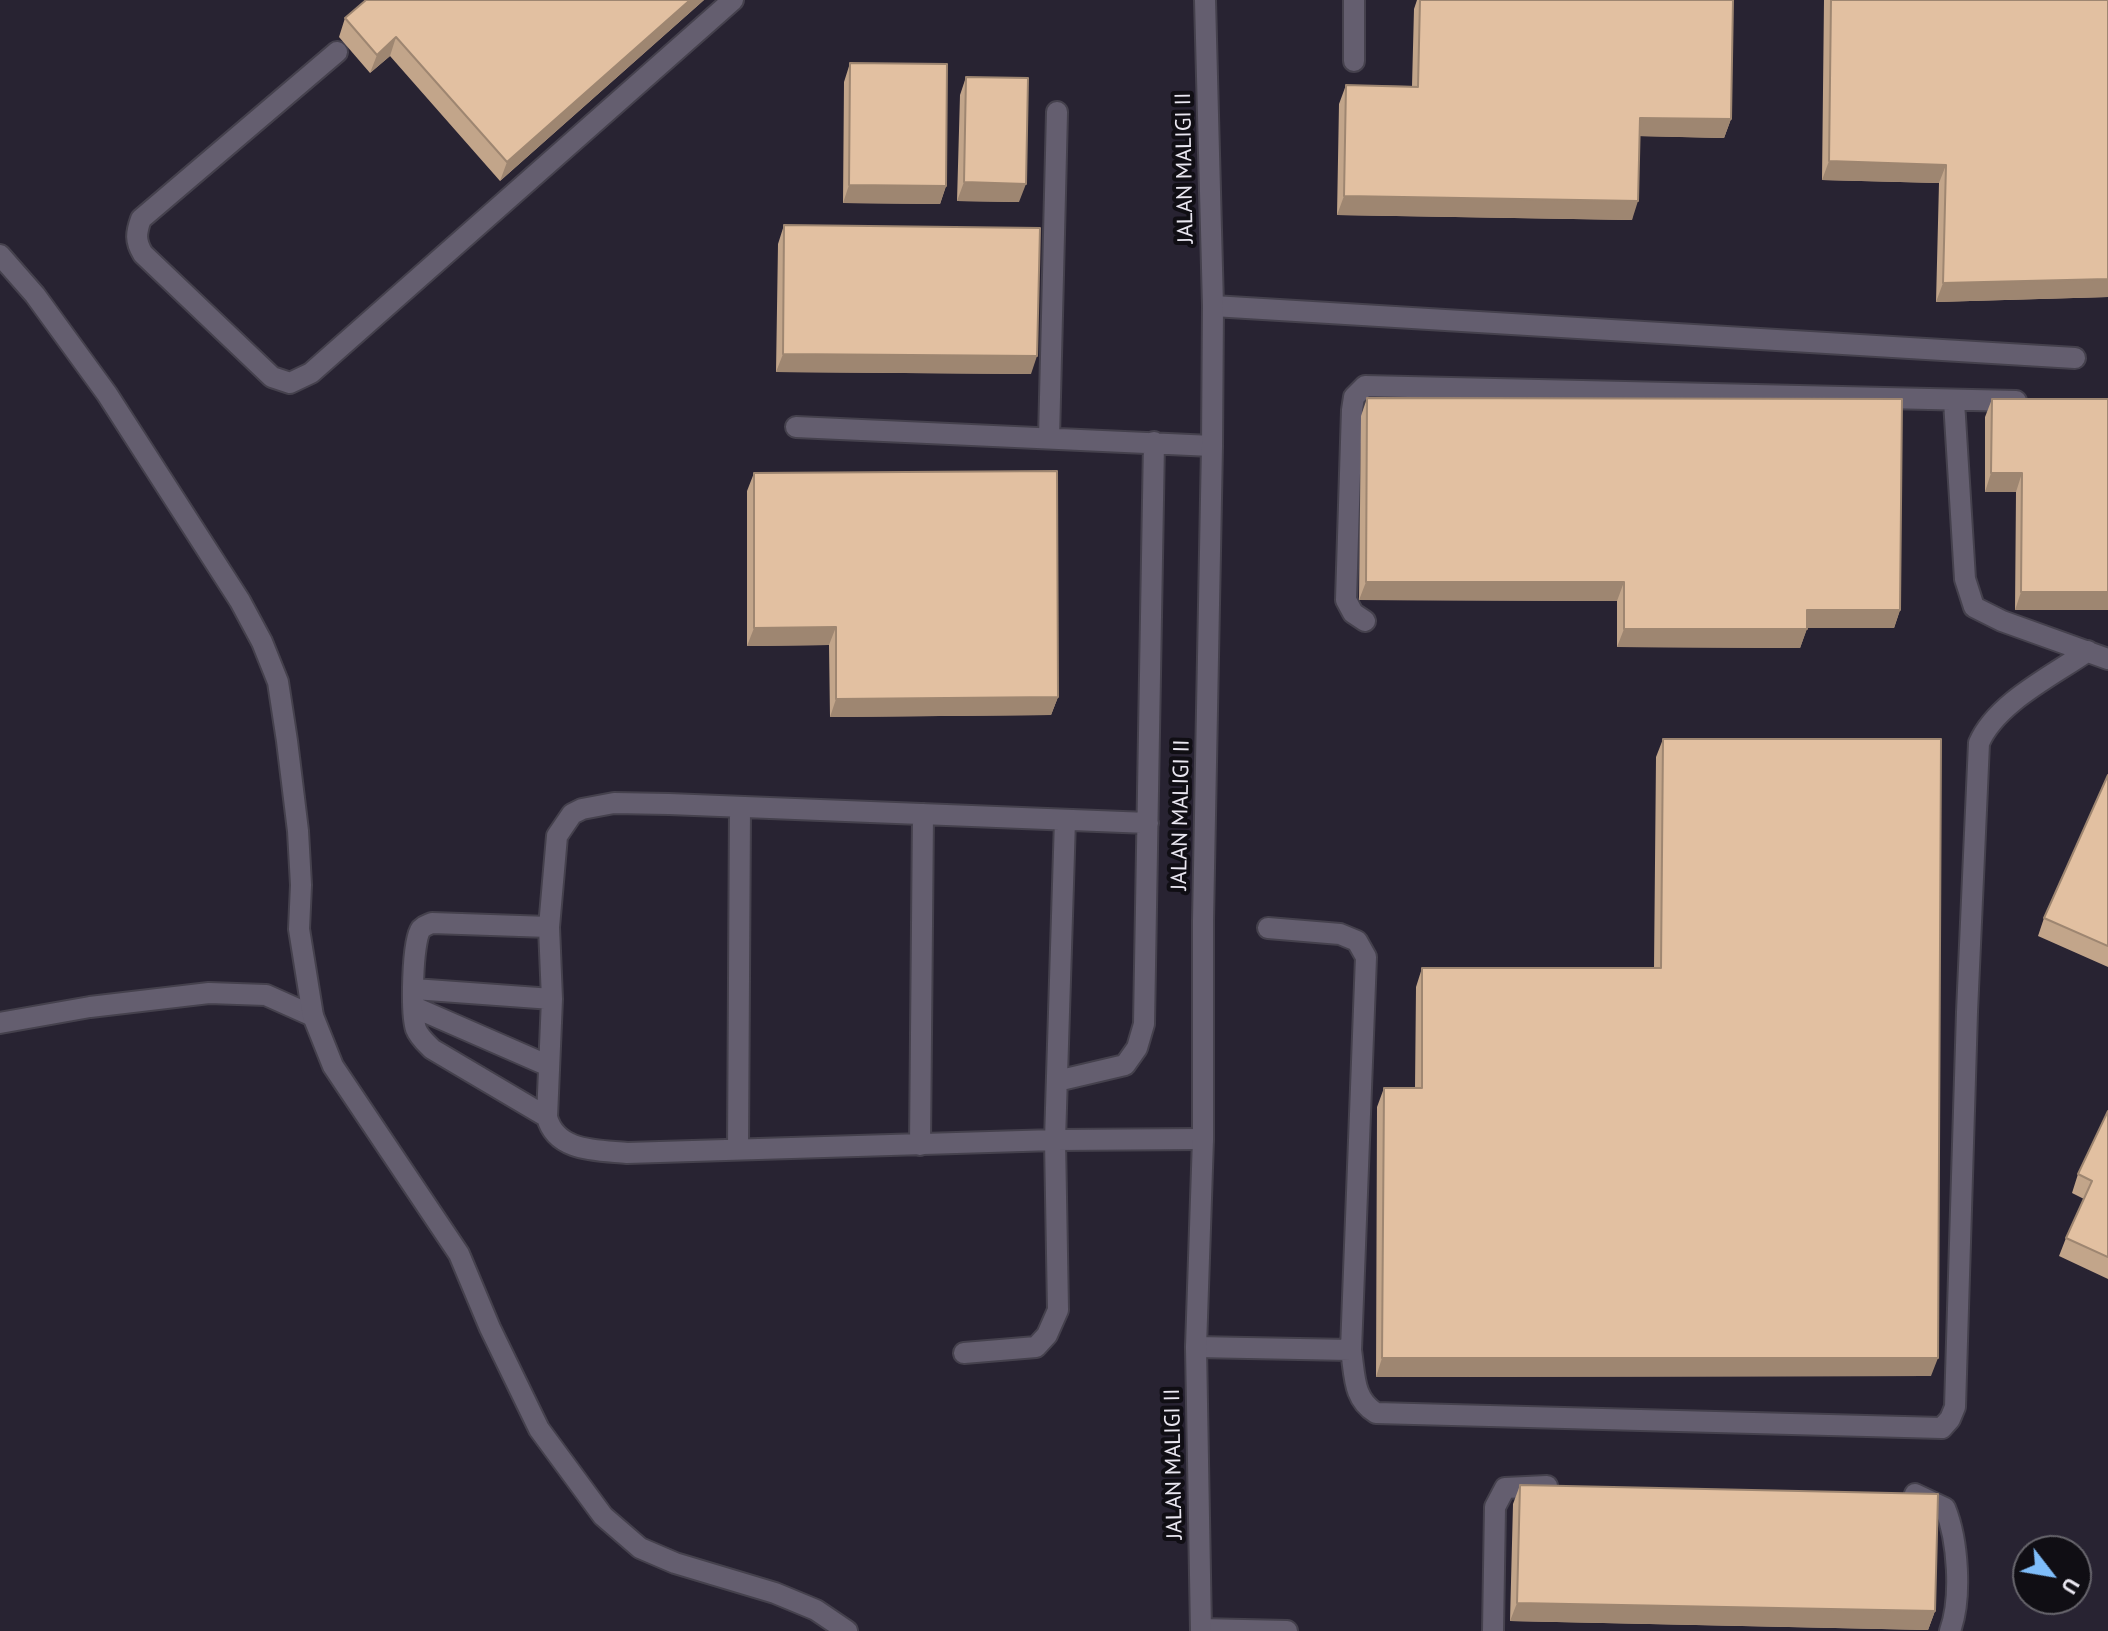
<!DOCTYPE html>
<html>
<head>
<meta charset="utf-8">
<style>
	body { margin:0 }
	#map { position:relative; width:2108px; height:1631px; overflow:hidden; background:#282332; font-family:"PT Sans",sans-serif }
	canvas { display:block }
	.north { position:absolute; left:2012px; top:1535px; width:80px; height:80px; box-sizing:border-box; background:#100e14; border:2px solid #67656c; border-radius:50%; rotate:121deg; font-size:22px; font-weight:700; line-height:32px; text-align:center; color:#eae7f1 }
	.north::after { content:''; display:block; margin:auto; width:28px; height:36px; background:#7fbdfa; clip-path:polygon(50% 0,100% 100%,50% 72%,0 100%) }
</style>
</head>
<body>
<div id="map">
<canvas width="2108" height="1631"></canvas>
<div class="north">U</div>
</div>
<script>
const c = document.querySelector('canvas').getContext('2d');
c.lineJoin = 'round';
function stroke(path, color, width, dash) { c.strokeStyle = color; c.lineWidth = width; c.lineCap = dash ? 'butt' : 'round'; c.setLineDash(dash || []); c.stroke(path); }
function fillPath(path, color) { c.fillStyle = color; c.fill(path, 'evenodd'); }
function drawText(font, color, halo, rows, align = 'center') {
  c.font = font + ' "PT Sans",sans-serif'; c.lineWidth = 8; c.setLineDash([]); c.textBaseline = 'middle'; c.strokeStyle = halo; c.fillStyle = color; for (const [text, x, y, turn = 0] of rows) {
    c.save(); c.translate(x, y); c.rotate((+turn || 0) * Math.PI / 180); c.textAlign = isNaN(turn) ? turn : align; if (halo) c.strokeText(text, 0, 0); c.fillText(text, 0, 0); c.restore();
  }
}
const service = new Path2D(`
	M337,52L141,219C136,233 135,241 143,254L272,377L290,383L311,373L733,0
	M1354,61V0
	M1213,306L2075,358
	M1954,401L1965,579L1974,607L2002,621L2108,659
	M796,427L1212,446
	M1049,438L1057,112
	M1365,621L1353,613L1346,600L1352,410L1354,397L1365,386L2016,401
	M1148,823L669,804L614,803L582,809L572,814L557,836L549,927L552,999L547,1117C556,1152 597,1150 627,1153L1055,1140L1203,1139
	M1268,928L1340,934L1357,941L1366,957L1351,1350C1355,1376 1353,1399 1376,1413L1942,1428L1950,1419L1955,1407L1967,1012L1979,743C1996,703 2052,676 2088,651
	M414,989L552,999
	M414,1007L549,1066
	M0,1023L90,1007L209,993L266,995L313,1016
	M1057,1081L1125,1065L1137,1048L1144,1024L1154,442
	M547,1117L432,1049C426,1043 419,1037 416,1029C411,1014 412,941 421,929C425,925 427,925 432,923L549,927
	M920,1145L923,814
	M738,1149L740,807
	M1196,1347L1351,1350
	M964,1353L1036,1347L1047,1335L1058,1310L1055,1140L1065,820
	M1915,1494L1945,1508C1958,1540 1962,1598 1950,1631
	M1201,1629L1287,1631
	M1493,1631L1495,1507L1505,1488L1547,1486`);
const minor = new Path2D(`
	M0,255L35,295L107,394L240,601L262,642L278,682L287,741L298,831L301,885L299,929L313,1016L333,1066L459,1254L490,1328L539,1429L603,1516L640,1548L675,1563L775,1593L816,1610L847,1631
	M1201,1631L1196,1347L1203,1139V921L1212,446L1213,306L1205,0`);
stroke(service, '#45414d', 24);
stroke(minor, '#45414d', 24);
stroke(service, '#645e6f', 20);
stroke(minor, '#645e6f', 20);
fillPath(new Path2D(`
	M704,0L500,181L390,56L370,73L339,37L345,18Z
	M1417,0H1733L1731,119L1724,138L1640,136L1632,220L1337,215L1339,104L1346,85L1412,86L1414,9Z
	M1824,0H2108V297L1936,302L1939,183L1822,180Z
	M850,63L946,186L940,204L843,203L844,82Z
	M966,77L1019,202L957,201L960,95Z
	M784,225L1031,374L776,372L778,244Z
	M1367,398L1900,610L1894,628H1807L1800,648L1617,647V601L1359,600L1361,416Z
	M1992,399H2108V610H2015L2016,492H1985V417Z
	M754,473L1058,697L1051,715L830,717L829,645L747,646V491Z
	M1663,739L1931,1376L1376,1377L1377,1107L1384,1088H1415L1416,987L1422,968H1654L1656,757Z
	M2108,775V967L2038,936L2044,918Z
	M2108,1111V1279L2059,1256L2066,1238L2084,1199L2072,1193L2078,1174Z
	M1520,1485L1935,1611L1928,1630L1510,1621L1513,1504Z`), '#c2a58a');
fillPath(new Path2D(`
	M690,0H704L500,181L507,162Z
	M396,37L390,56L370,73L377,55Z
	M1640,118L1731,119L1724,138L1634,136Z
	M1829,161L1946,165L1939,183L1822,180Z
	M964,182L1026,184L1019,202L957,201Z
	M849,185L946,186L940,204L843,203Z
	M1344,196L1638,201L1632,220L1337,215Z
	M2108,279V297L1936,302L1943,283Z
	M783,354L1037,356L1031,374L776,372Z
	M1991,473H2022L2016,492H1985Z
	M1366,582H1624L1617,601L1359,600Z
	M2021,592H2108V610H2015Z
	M1807,610H1900L1894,628H1800Z
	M836,627L829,645L747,646L754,628Z
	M1624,629H1807L1800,648L1617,647Z
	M1058,697L1051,715L830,717L836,699Z
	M1382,1358H1938L1931,1376L1376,1377Z
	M1517,1603L1935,1611L1928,1630L1510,1621Z`), '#9e8671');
const building = new Path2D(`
	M366,0H690L507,162L396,37L377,55L345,18Z
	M1420,0H1733L1731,119L1640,118L1638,201L1344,196L1346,85L1418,87Z
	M1831,0H2108V279L1943,283L1946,165L1829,161Z
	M850,63L947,64L946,186L849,185Z
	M966,77L1028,78L1026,184L964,182Z
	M784,225L1040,228L1037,356L783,354Z
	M1367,398L1902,399L1900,610H1807V629H1624V582H1366Z
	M1992,399H2108V592H2021L2022,473H1991Z
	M1057,471L1058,697L836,699V627L754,628V473Z
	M1663,739H1941L1938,1358H1382L1384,1088H1422V968H1661Z
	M2108,775V946L2044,918Z
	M2108,1111V1257L2066,1238L2092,1181L2078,1174Z
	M1520,1485L1938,1494L1935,1611L1517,1603Z`);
fillPath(building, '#e2c0a1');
stroke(building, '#9e8671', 2);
drawText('22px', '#eae7f1', '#100e14', [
	["JALAN MALIGI II",1185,168,-91],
	["JALAN MALIGI II",1181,815,-89],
	["JALAN MALIGI II",1174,1464,-91]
]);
</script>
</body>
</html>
